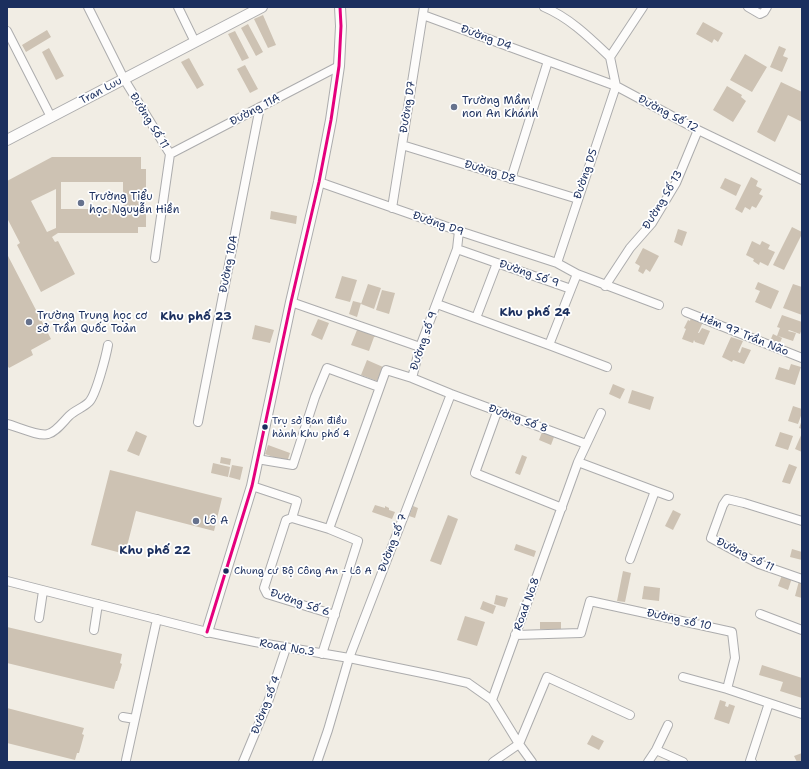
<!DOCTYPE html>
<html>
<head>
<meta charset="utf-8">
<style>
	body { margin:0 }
	#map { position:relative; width:809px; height:769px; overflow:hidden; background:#f1ede4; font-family:"Shantell Sans",sans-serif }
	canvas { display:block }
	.frame { position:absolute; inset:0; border:8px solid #1b2f5e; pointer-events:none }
</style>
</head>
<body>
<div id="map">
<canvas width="809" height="769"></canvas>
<div class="frame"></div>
</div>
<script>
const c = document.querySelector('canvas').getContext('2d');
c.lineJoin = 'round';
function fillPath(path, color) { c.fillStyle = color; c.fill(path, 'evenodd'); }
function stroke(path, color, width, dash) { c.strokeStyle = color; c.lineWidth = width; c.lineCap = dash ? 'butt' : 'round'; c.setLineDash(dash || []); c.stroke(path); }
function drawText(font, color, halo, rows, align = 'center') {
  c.font = font + ' "Shantell Sans",sans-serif'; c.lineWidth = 3.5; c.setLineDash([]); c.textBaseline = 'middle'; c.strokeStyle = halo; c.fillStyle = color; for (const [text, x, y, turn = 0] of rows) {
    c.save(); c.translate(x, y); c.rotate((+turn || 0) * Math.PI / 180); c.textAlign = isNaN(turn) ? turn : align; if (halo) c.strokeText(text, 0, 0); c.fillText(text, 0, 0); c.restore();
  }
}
fillPath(new Path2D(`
	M263,15L276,45L268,48L254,19Z
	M703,22L723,33L718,42L714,39L712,43L696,34Z
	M248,24L263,52L256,56L241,28Z
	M47,30L51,37L26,52L22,45Z
	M235,31L249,58L242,61L228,34Z
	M779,46L786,49L783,56L788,58L782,72L770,67Z
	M49,48L64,76L56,80L42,52Z
	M745,54L767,67L752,92L730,80Z
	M189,58L204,85L197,89L181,62Z
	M245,65L258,89L250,93L237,69Z
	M781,82L802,92V122L788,115L775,142L757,132Z
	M727,86L742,95L741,97L746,101L733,122L713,110Z
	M52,157H141V169H146V227H138V233H58L52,237L55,242L58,241L75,274L41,292L17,245L20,243L7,218V181ZM61,182H123V209H61ZM56,189V228L47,232L31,201Z
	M751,177L758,181L756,186L762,189L759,194L763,196L756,208L752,206L750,210L745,207L742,213L735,209Z
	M725,178L741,185L736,196L720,188Z
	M271,211L297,216L296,224L270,219Z
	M792,227L802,232V234L784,270L773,265Z
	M678,229L687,232L682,246L674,242Z
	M752,241L760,245L762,241L770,245L768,249L775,252L768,266L760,262L759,265L753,261L754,259L746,255Z
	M643,248L659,256L650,272L646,269L643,274L638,271L640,266L635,263Z
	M7,254L51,339L31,350L33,355L9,368L7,365Z
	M342,276L357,280L350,302L335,298Z
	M758,282L779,291L771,309L755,302L760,291L755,289Z
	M368,284L381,288L374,309L361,304Z
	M793,284L802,287V315L783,308Z
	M382,290L395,293L389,314L376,310Z
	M353,301L361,303L357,317L349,314Z
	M782,315L802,322V329L800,334L789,330L788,331L796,333L793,341L778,336L782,338L779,345L770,341L773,334L777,336L780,328L777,327Z
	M691,317L703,322L698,333H699L702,328L710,331L704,345L695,342L694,340L693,343L682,339L686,329L684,328L688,320L690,321Z
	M318,319L329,323L322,340L311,335Z
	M255,325L274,330L270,343L252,339Z
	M359,325L377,332L375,337H374L369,351L351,345Z
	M731,337L743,341L738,352L740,353L742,347L751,350L744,364L733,360L732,362L722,357Z
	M367,360L383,367L377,381L361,375Z
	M791,364L801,367L795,385L775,379L779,367L789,370Z
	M613,384L625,389L620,399L609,394Z
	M632,390L654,397L650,410L628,403Z
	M793,406L802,409V413L798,424L788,421Z
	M802,420V429L799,428Z
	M136,431L147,436L139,456L127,451Z
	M542,432L554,437L551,445L539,440Z
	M780,432L793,436L788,450L775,446Z
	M802,433V452L795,449Z
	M268,445L290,453L287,462L265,454Z
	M522,455L527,457L520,475L515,473Z
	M221,457L231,459L230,465L220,463Z
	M213,463L230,467L228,477L211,473Z
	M789,464L797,467L790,484L782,482Z
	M232,465L243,467L240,480L229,477Z
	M110,470L222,498L214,531L136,511L125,554L91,545Z
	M375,505L385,508V506L389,508V510L395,512L392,519L372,512Z
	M413,506L418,508L415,518L409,516Z
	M673,510L681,514L673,530L665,526Z
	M448,515L458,519L441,565L430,561Z
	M516,544L536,551L534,557L514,550Z
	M792,549L802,552V560L790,557Z
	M623,571L631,573L625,602L617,601Z
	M782,575L792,578L788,590L778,586Z
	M799,581L802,582V598L795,596Z
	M644,586L660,588L659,601L642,599Z
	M496,595L508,598L505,607L494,604Z
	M483,601L496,606L493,614L480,609Z
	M465,616L485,622L477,646L457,640Z
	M540,622H561V629H540Z
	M7,627L122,654L120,663L122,664L117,681H116L114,689L7,663Z
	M762,665L802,678V698L780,691L783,682L759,675Z
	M720,700L726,702L725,706L728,707L729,704L735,706L729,724L714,719Z
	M7,708L84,728L82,734L84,735L79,753H77L75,760L7,743Z
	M592,735L604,741L599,750L587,744Z
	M802,753V762H797L794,756Z`), '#cdc2b3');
const minor = new Path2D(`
	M88,7L124,79L170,154L155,258
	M178,7L195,42
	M544,7C570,18 590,38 610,57
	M643,7L610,57L616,86L698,130L802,180
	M748,7L760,14L764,12L767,7
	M423,15L616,86L557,263
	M7,31L51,117
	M402,145L578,199
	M170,154L339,66
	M511,179L548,61
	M319,182L459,231L557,263L577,274
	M392,208L424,7
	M457,249L571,289L577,274L659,305
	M605,286L630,248L652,223L676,183L698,130
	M291,302L420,347
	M437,304L549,345L607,367
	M686,312L802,358
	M476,318L497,263
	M549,345L571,289
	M412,378L420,347L457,249L459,231
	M497,412L475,473L562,508
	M198,422L260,107
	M7,424C16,426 39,437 48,434C56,432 63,422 69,416C75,410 83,408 89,402C96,395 106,356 108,345
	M257,459L293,465L315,397L327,368L379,387
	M578,462L655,491L630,559
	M252,486L297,501L292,518
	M655,491L669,496
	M802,521L744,503L727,499L723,505L711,538L759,564L802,579
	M329,529L386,370L412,378L451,394L586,444
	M7,581L207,632L255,642L349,658L437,676L468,683L492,700L519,744L532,762
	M760,614L802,630
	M39,618L43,591
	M94,630L98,604
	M515,635L581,633L590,601L732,632L735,658L727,689
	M322,654L358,541L329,529L292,518L286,520L264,588L267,594L335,615
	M683,677L727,689L802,714
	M492,700L578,462L601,413
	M123,717L135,719
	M656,750L683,762
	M126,760L157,619
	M243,762L268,702L286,648
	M317,762L328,730L349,658L451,394
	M493,762L519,744L547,677L630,715
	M648,762L656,750L668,725
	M752,762L750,761L769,703`);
const tertiary = new Path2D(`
	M7,140L262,7
	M207,632L252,486L291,302L319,182L331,120L339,66L341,26L340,7`);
stroke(minor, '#acacad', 10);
stroke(tertiary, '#acacad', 12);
stroke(minor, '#fdfcfb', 8);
stroke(tertiary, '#fdfcfb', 10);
stroke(new Path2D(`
	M207,632L252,486L291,302L319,182L331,120L339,66L341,26L340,7`), '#e5007d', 3);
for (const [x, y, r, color] of [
	[454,107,4,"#66728d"],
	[81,203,4,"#66728d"],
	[29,322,4,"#66728d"],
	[265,427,3.5,"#1b2f5e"],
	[196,521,4,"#66728d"],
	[226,571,3.5,"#1b2f5e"]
]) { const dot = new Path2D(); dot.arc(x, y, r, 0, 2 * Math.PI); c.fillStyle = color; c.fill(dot); stroke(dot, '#fff', 1.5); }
drawText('10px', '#1b2f5e', '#fff', [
	["Trụ sở Ban điều",272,421],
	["hành Khu phố 4",272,434],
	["Chung cư Bộ Công An - Lô A",234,571]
], 'left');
drawText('11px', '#1b2f5e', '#fff', [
	["Đường D4",486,38,20],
	["Tran Luu",101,91,-28],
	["Đường D7",408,107,-81],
	["Đường 11A",255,110,-28],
	["Đường Số 12",668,114,28],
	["Đường Số 11",149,121,58],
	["Đường D8",490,172,17],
	["Đường D5",586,174,-71],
	["Đường Số 13",663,200,-59],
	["Đường D9",438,224,19],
	["Đường 10A",229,264,-79],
	["Đường Số 9",529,274,19],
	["Hẻm 97 Trần Não",744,335,22],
	["Đường số 9",424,341,-71],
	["Đường Số 8",518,419,20],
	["Đường số 7",393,543,-69],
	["Đường số 11",745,555,26],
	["Đường Số 6",300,603,19],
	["Road No.8",527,604,-70],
	["Đường số 10",679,620,12],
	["Road No.3",287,648,10],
	["Đường số 4",266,705,-69]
]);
drawText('11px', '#1b2f5e', '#fff', [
	["Trường Mầm",462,101],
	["non An Khánh",462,114],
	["Trường Tiểu",89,197],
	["học Nguyễn Hiền",89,210],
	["Trường Trung học cơ",37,316],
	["sở Trần Quốc Toản",37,329],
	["Lô A",204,521]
], 'left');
drawText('bold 12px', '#1b2f5e', '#fff', [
	["Khu phố 24",535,313],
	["Khu phố 23",196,317],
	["Khu phố 22",155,551]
]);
</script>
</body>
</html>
